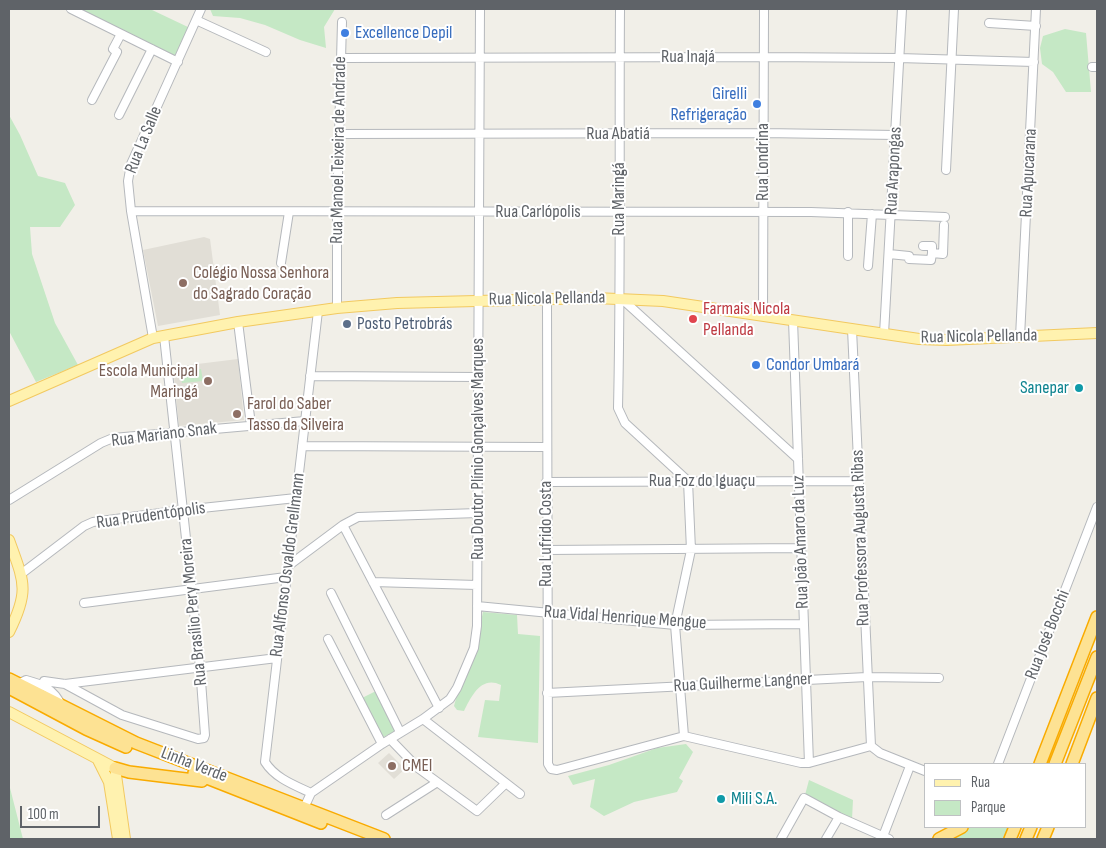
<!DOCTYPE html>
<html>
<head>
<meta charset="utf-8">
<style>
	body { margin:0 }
	#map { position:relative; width:1106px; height:848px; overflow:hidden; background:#f1efe8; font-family:"Sofia Sans Condensed",sans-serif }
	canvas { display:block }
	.frame { position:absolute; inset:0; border:10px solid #5f6368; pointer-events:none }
	.legend { position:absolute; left:924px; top:763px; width:162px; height:65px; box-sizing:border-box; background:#fff; border:1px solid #bfc1c3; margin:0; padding:6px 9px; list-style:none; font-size:15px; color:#5f6368 }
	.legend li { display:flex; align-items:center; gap:10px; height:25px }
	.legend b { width:25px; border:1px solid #bfc1c3 }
	.scale { position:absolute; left:20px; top:806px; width:80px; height:22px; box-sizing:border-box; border:2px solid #5f6368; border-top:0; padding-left:6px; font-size:15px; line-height:18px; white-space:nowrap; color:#5f6368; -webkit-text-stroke:4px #fff; paint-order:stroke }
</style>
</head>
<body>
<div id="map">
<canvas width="1106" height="848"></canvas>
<div class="frame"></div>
<ul class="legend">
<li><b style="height:6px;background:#fff2af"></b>Rua</li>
<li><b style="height:14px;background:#c5e8c5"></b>Parque</li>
</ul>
<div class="scale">100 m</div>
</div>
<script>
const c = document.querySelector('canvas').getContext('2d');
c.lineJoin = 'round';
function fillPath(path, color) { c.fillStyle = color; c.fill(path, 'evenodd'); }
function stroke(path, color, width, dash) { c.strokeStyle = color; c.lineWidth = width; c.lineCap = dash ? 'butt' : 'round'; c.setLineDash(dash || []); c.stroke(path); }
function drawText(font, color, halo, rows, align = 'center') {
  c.font = font + ' "Sofia Sans Condensed",sans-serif'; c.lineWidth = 4; c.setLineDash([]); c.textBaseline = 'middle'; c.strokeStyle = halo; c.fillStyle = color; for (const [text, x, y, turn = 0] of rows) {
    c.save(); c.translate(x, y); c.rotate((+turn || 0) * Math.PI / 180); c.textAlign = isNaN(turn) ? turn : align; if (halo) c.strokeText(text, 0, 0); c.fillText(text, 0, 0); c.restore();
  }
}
fillPath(new Path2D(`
	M204,237L210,239L220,315L158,326L143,250Z
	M238,359L244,420L179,426L173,367Z
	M389,753L405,769L394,779L378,763Z`), '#e1ded6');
fillPath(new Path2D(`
	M80,9H150L190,28L176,58L101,21Z
	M210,9H335L324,27L326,48L300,40L265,25L240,18L213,16Z
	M1065,29L1086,33L1091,92H1066L1053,72L1042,64L1040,48L1043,36Z
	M9,115L20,135L38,176L65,183L75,205L60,227H30L32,254L55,323L78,365L36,382L9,331Z
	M201,369L203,381L182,383L180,371Z
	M483,612L517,615L518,634L540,636L538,743L478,737L485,700L499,701L501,685C481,675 471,697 464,711L457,710L454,706C462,674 477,644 483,612Z
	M378,690L397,730L382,738L362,698Z
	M686,744L693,752L679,778L683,781L677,792L634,802L604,816L590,807L595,779L573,785L568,776L609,765L657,748Z
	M809,780L853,800L852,819L805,795Z
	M9,784L23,839H9Z
	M971,827H1010L1005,839H949Z`), '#c5e8c5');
const minor = new Path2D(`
	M71,9L178,62
	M620,9C619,142 621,275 618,408L625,423L688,481L691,550L675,625L684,736
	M196,20L266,52
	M989,23L1036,26
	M341,58L764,57L899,58L1034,62
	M1092,67H1097
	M92,100L117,52L113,49L121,34
	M119,115L152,49
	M340,134L763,133L896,135
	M946,170L954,9
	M131,211L811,212L945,217
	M923,246H932V253
	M889,254L909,256V259L931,260L932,253L943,254L944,225
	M848,256V212
	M281,263L289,212
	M868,266L872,214
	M547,299L548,764L551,769L557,770L684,736L801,763H809L871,746
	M622,299L798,459
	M337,308V212L342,22
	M763,316L764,9
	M793,320L809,763
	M238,322L251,425
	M852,329L871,746
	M884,334L902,9
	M1020,337L1036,9
	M153,338L131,211L128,181L131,164L201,9
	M310,376L479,377
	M302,446L546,447
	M546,482L859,481
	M9,500L101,443L113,438L305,421
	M343,525L439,708
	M547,550L801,548
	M288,566L343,525L358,517L478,513
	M21,574L84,526L93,522L183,510L296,498
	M373,582L477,585
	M331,593L400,732
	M84,603L286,577
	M477,606L675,625L804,624
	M328,639L382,744
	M18,684L26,680C42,684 54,689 61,705
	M65,684L122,715L198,739L204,738L205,735L200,667L164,336
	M42,686L44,681L65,684L277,658
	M547,693L867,677L939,678
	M423,719L520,794
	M390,739L418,768L477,811L505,784
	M871,746L880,753L925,771
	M998,764L1097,507
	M311,793C294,785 275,778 265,762L318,311
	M304,808L311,793L382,744L423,719L450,699L457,688L474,648L477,626L480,9
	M386,815L436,783
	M781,839L804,798L839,817L889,839
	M826,839L839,817
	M882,839L910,766`);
const major = new Path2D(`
	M9,401L153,338L238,322L337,308L397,303L595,298L663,301L919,339L947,340L1097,333
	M9,540C24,582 30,590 9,632
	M9,712L115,768L125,839
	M98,760L109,782L118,839`);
const highway = new Path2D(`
	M9,679L136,743L384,839
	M9,688L86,729L126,747
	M1040,764L1097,617
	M1055,764L1097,657
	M1072,764L1097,698
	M115,768L129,772L202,781
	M194,773L321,823
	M939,839L962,827
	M1010,839L1015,827
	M1026,839L1031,827
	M1043,839L1048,827`);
stroke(minor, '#b5b8bc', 10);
stroke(major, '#f2c960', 12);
stroke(highway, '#f9ab00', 14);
stroke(minor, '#fff', 8);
stroke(major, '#fff2af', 10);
stroke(highway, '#fde293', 11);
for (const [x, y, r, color] of [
	[345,33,5,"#3f7fe0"],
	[757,104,5,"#3f7fe0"],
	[183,283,5,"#8d6e63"],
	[693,319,5,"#e0444e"],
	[347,324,5,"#5c6f8a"],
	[756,365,5,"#3f7fe0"],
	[208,381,5,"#8d6e63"],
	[1079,388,5,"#0f9aa8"],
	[237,414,5,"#8d6e63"],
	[392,766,5,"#8d6e63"],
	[721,799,5,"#0f9aa8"]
]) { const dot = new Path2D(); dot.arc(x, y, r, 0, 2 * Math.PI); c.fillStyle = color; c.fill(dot); stroke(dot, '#fff', 2); }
drawText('18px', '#366cbe', '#fff', [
	["Excellence Depil",355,33],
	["Girelli",747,94,"right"],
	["Refrigeração",747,115,"right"],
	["Condor Umbará",766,365]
], 'left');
drawText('18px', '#5f6368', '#fff', [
	["Rua Inajá",688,57],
	["Rua Abatiá",618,134],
	["Rua La Salle",144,140,-68],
	["Rua Manoel Teixeira de Andrade",339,150,-89],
	["Rua Londrina",763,162,-90],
	["Rua Arapongas",894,171,-87],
	["Rua Apucarana",1029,173,-87],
	["Rua Maringá",619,199,-90],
	["Rua Carlópolis",538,212],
	["Rua Nicola Pellanda",547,299,-1],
	["Rua Nicola Pellanda",979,337,-1],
	["Rua Mariano Snak",164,435,-7],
	["Rua Doutor Plínio Gonçalves Marques",478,449,-90],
	["Rua Foz do Iguaçu",702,481],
	["Rua Prudentópolis",151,516,-8],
	["Rua Lufrido Costa",546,534,-90],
	["Rua Professora Augusta Ribas",861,538,-92],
	["Rua João Amaro da Luz",801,542,-92],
	["Rua Alfonso Osvaldo Grellmann",288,565,-83],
	["Rua Brasílio Pery Moreira",194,612,-96],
	["Rua Vidal Henrique Mengue",625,618,4],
	["Rua José Bocchi",1048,635,-69],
	["Rua Guilherme Langner",743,683,-3],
	["Linha Verde",194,765,21]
]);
drawText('18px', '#785e54', '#fff', [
	["Colégio Nossa Senhora",193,273],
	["do Sagrado Coração",193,294],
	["Escola Municipal",198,371,"right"],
	["Maringá",198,392,"right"],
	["Farol do Saber",247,404],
	["Tasso da Silveira",247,425],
	["CMEI",402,766]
], 'left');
drawText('18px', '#be3a42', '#fff', [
	["Farmais Nicola",703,309],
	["Pellanda",703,330]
], 'left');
drawText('18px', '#4e5e75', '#fff', [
	["Posto Petrobrás",357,324]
], 'left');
drawText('18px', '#0d838f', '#fff', [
	["Sanepar",1069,388],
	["Mili S.A.",731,799,"left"]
], 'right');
</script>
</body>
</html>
